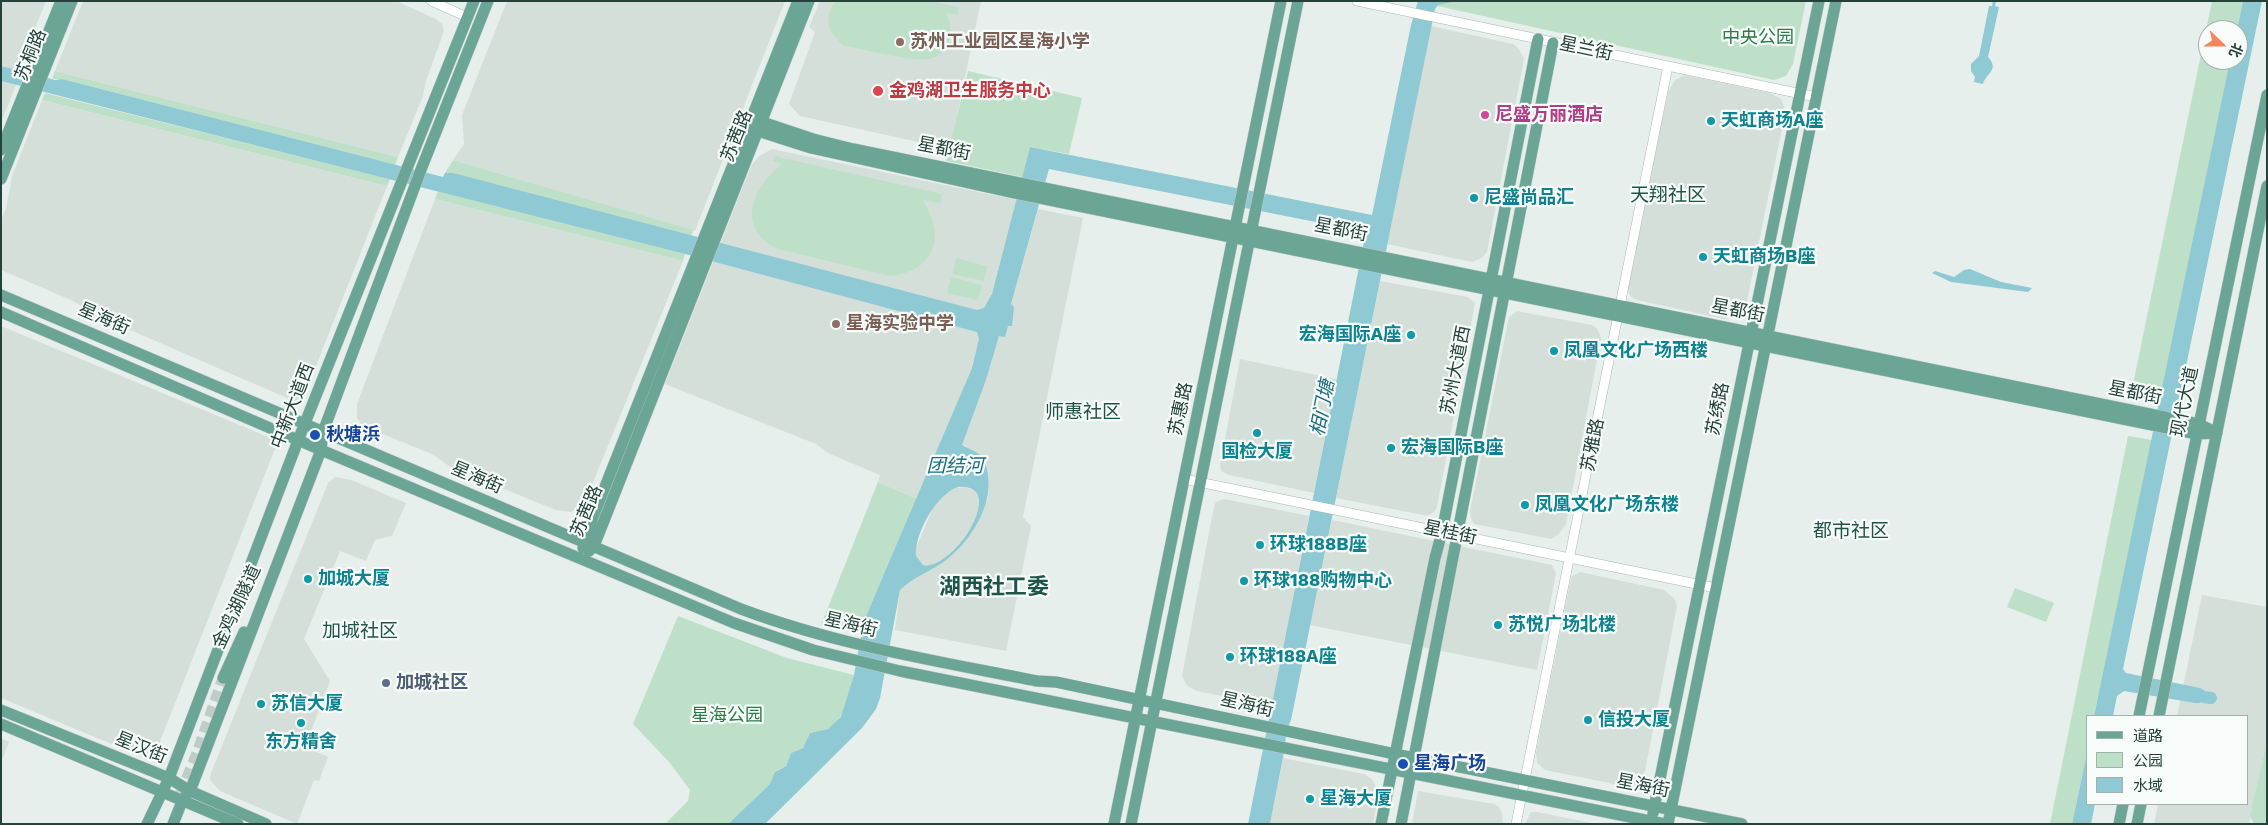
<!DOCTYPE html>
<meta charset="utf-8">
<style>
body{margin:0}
#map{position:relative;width:2268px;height:825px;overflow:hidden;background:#e6efeb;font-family:"Work Sans","Noto Sans SC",sans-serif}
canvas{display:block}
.frame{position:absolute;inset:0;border:2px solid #24423a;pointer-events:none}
.legend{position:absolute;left:2086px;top:715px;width:162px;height:90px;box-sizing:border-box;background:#f7fbf9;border:1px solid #a3b1ad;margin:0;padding:6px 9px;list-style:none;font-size:15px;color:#24423a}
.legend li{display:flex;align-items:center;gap:10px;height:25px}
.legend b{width:25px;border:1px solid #a3b1ad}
.north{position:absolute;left:2198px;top:20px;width:50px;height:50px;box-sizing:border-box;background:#f7fbf9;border:1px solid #a3b1ad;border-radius:50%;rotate:112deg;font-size:14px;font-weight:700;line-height:20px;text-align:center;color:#24423a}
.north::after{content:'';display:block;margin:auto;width:18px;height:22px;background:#f4845f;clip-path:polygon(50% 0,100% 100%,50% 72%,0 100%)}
</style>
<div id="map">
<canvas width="2268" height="825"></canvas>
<div class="frame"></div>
<ul class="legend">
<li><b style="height:6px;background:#6aa596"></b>道路</li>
<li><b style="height:14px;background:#bfe0c8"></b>公园</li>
<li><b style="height:14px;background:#8ec9d4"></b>水域</li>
</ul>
<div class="north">北</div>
</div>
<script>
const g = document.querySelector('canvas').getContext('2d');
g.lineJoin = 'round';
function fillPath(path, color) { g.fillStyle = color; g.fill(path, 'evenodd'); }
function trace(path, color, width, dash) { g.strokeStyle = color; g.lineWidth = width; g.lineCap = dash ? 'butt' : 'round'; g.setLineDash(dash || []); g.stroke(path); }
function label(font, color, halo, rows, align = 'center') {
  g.font = font + ' "Work Sans","Noto Sans SC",sans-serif'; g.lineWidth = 4.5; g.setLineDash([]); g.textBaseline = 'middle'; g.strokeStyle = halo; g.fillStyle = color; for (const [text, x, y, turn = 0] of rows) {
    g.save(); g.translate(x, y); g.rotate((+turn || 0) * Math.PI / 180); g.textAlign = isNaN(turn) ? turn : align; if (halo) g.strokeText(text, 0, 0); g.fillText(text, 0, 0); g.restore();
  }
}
fillPath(new Path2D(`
 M1,1H46L18,71L1,66Z
 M83,1H396L436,19L442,24L444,31L426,81L423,96L398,157L55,71Z
 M507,1H785L695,231L453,160L464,144L462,115Z
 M820,1H981L950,149L800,116L789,104L815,32L809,27Z
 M1431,26L1513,44L1519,49L1524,59L1487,252L1482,258L1472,262L1387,244Z
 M1684,75L1770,93L1781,99L1784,106L1785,114L1746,306L1741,312L1731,318L1724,319L1637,300L1631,297L1627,289L1668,92L1675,80Z
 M1,81L16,85L1,123Z
 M42,100L387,186L301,404L107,320L71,300L1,270V220L6,208L12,176Z
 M772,149L1017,200L972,368L917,499L878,482L880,475L830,454L816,444L665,384L751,166L759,156Z
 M435,199L683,261L588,495L581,505L571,512L556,510L452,468L432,454L363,426L357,418V404Z
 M1038,209L1083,218L1023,517L1031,526L1006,651L895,630L900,590L906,583L945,561L977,523L988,498L989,481L986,464L975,451L962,445L986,380L999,335L1008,325L1012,326L1011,304Z
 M1380,281L1468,297L1475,303L1437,507L1435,511L1429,515H1423L1336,498Z
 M1517,311L1592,325L1597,328L1601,338L1566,524L1558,535L1551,539L1480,525L1474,524L1471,518L1470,511L1509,317Z
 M1,326L278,441L161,739L155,753L148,758L143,757L1,698Z
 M1240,359L1336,379L1314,493L1229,475L1221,471L1220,466Z
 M335,477L351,480L406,503L392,536L375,540L366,561L340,551L304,639L330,681L305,747L328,757L319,781L314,780L297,824L220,791L210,780L211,773L328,483Z
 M965,487L975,491L980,499L979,510L973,524L958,545L944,559L931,566L923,565L916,557V548L932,510L939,499L949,491L956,488Z
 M1224,499L1309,516L1272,706L1197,691L1187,686L1182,676L1214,506L1216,502Z
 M1332,520L1552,565L1556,574L1537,670L1310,625Z
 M1580,572L1664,590L1674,598L1677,606L1645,771L1637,784L1629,787L1545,770L1537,763L1536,752L1570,583L1572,576Z
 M2202,595L2267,607V740L2249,824H2154L2158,804H2247V716H2177Z
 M1,738L9,742L1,763Z
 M1283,758L1364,774L1372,779L1379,792L1373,824H1270Z
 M1418,791L1494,804L1499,807L1502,814L1503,824H1412Z
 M1531,812H1537L1596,824H1525Z`), '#d4dfda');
fillPath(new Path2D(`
 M836,1H929L959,7L957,15L946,13C951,22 952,32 948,42C946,49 940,56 933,58C916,64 865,49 845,46C828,34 822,18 836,1Z
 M1415,1H1806L1793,64L1786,76L1774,80Z
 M2212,1H2243L2237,30H2208V60H2230L2160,401L2131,394Z
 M55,71L398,157L395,165L62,79H52Z
 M968,71L1082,98L1069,154L1030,147L1023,177L946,161Z
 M45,93L390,179L387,186L42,100Z
 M774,156L942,194L940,203L922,200C947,235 935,272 890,276L778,249C735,230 752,187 782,164L773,161Z
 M453,160L693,230L691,237L445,173Z
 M438,191L685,254L683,261L435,199Z
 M956,258L987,266L984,281L953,274Z
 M951,277L982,285L978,300L947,293Z
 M2128,436L2152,440L2094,716H2087V753L2072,824H2050Z
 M878,482L917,499L872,602L862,634L821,625Z
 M2015,588L2054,603L2046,622L2007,607Z
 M678,616L787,658L854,675C849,693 846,723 825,730C820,732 815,731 810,733L803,748L791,753L786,766L777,770L770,784L728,824H665L688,801L690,790L669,762L633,724Z
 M2266,745L2267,824H2254L2250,816Z`), '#bfe0c8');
fillPath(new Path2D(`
 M1418,1H1456L1438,5L1435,9L1291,720L1287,729L1284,752L1270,824H1248L1366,232L1049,169L1011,304L1014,307L1012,326H1008L1005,337L999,336L986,380L962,445C969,449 977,451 982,457C986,461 987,469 988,475C993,506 970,542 945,561C931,571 913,577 900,590L880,698L876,709L862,728L765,824H728L770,784L775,772L786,766L791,753L803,748L810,733L828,729L841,717L854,675L863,625L872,602L972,368L979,339L977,332L685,254L1,81V66L55,80L62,79L443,177L445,173H453L977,310L984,308L992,294L1030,147L1372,215L1411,25ZM958,487C1011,483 951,573 923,565L916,556C914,535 936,494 958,487Z
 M1993,1H1996L1995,6L1999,7L1988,57C2000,70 1986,73 1983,84L1974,82L1975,77L1971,71V64L1979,56L1989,6H1992Z
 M2243,1H2262L2123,669L2126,673L2200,688L2204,690V697L2200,703H2195L2124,691L2117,696L2113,716H2094L2230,60H2238L2237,30Z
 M1970,269L2001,282L2032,288L2028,292L1951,282L1932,273L1935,271L1954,277L1964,270Z
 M2087,753V804H2095L2091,824H2072Z`), '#8ec9d4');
trace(new Path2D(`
 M2204,697L2211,698`), '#8ec9d4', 12);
trace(new Path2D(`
 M180,794L196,756L223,678`), '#bfccc8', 11, [11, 5.5]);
const minor = new Path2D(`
 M431,1L467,17
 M1357,1L1816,97
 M1184,479L1716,588
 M1516,824L1668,66`);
const major = new Path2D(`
 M750,123L758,131L811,148L1014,193L2177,430L2197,434L2217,433
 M750,123L762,122L813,139L853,149L2179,420L2199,424L2215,432
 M1,150L61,1
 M1,179L72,1
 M1,295L741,609C837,645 937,661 1037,681L1056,682L1395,754L1742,824
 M1,312L321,450L734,623L813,650L900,671L1665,824
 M583,548L593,517L798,1
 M589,551L594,546L809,1
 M223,678L244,632
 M1,710L169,778L190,791L266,824
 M2139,716L2267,95
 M2159,716L2267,186
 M1,724L238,824
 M1653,813L1819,1
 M147,824L169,778L299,438L474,1
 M173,824L183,799L190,791L321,450L323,432L422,167L488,1
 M1114,824L1281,1
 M1131,824L1298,1
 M1381,824L1435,558L1442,532L1538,39
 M1401,824L1553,43
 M1668,824L1836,1
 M2119,824L2123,804
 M2137,824L2141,804`);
trace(minor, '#a8b8b2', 10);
trace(major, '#c2cac8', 12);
trace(minor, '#fff', 9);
trace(major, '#6aa596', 11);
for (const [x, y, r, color] of [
 [900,42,5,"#8d6e63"],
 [878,91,6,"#e0444e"],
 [1485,115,5,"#d1479c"],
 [1711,121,5,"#0f9aa8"],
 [1474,198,5,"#0f9aa8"],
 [1703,257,5,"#0f9aa8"],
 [836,324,5,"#8d6e63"],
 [1411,335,5,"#0f9aa8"],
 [1554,351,5,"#0f9aa8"],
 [1257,433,5,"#0f9aa8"],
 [315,435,6,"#1a4fb4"],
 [1391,448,5,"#0f9aa8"],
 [1525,505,5,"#0f9aa8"],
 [1260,545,5,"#0f9aa8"],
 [308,579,5,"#0f9aa8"],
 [1244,581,5,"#0f9aa8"],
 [1498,625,5,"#0f9aa8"],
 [1230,657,5,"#0f9aa8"],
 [386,683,5,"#5c6f8a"],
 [261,704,5,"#0f9aa8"],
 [1588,720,5,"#0f9aa8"],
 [301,723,5,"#0f9aa8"],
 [1403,764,6,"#1a4fb4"],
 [1310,799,5,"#0f9aa8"]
]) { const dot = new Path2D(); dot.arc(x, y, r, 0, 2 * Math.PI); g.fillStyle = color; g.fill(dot); trace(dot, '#f7fbf9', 2); }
label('18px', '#2d7a4b', '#f7fbf9', [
 ["中央公园",1758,38],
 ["星海公园",727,716]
]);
label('bold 18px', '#785e54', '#f7fbf9', [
 ["苏州工业园区星海小学",910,42],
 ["星海实验中学",846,324]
], 'left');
label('18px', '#24423a', '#f7fbf9', [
 ["星兰街",1586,49,12],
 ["苏桐路",31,55,-68],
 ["苏茜路",737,136,-68],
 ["星都街",944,149,11],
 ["星都街",1341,230,11],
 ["星都街",1738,311,11],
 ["星海街",104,319,23],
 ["苏州大道西",1456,370,-79],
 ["星都街",2135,393,11],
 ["现代大道",2185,402,-78],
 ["中新大道西",293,406,-69],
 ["苏惠路",1181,409,-78],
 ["苏绣路",1718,409,-79],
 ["苏雅路",1593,445,-79],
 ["星海街",477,478,23],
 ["苏茜路",587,511,-67],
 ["星桂街",1450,533,12],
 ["金鸡湖隧道",237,607,-65],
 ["星海街",851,625,13],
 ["星海街",1247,705,13],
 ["星汉街",141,748,22],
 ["星海街",1643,786,11]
]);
label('bold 18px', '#be3a42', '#f7fbf9', [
 ["金鸡湖卫生服务中心",889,91]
], 'left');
label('bold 18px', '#b23c85', '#f7fbf9', [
 ["尼盛万丽酒店",1495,115]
], 'left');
label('bold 18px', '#0d838f', '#f7fbf9', [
 ["天虹商场A座",1721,121],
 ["尼盛尚品汇",1484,198],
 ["天虹商场B座",1713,257],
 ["宏海国际A座",1401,335,"right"],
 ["凤凰文化广场西楼",1564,351],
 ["宏海国际B座",1401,448],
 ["国检大厦",1257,452,"center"],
 ["凤凰文化广场东楼",1535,505],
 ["环球188B座",1270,545],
 ["加城大厦",318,579],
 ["环球188购物中心",1254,581],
 ["苏悦广场北楼",1508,625],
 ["环球188A座",1240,657],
 ["苏信大厦",271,704],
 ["信投大厦",1598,720],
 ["东方精舍",301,742,"center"],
 ["星海大厦",1320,799]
], 'left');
label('bold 18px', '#164399', '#f7fbf9', [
 ["秋塘浜",326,435],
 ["星海广场",1414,764]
], 'left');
label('bold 18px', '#4e5e75', '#f7fbf9', [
 ["加城社区",396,683]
], 'left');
label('19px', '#1f5548', '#f7fbf9', [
 ["天翔社区",1668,195],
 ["师惠社区",1083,412],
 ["都市社区",1851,531],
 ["加城社区",360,631]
]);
label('italic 19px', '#1c6f80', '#f7fbf9', [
 ["相门塘",1323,408,-79],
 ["团结河",955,466]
]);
label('bold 22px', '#1f5548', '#f7fbf9', [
 ["湖西社工委",994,588]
]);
</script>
